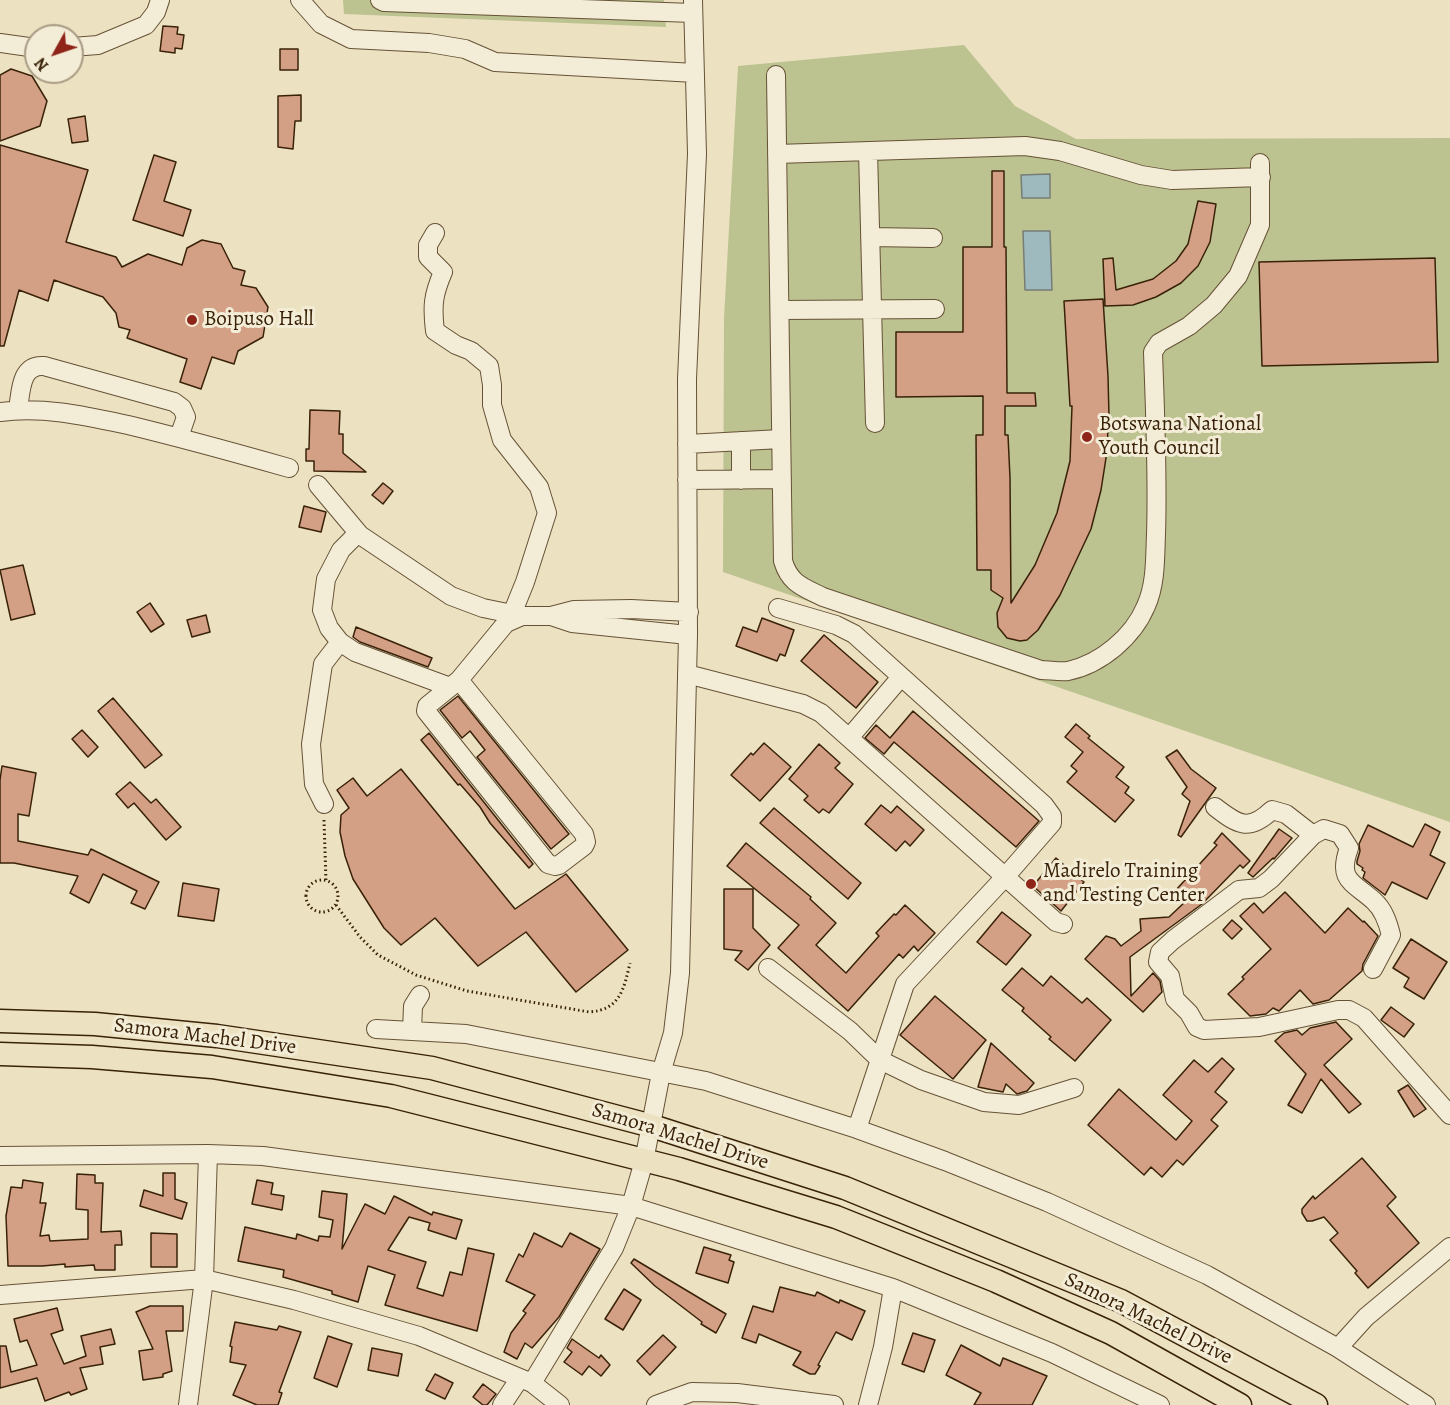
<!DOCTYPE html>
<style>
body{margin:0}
#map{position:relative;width:1450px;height:1405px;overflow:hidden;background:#ece2c2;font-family:Alegreya,serif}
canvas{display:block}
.north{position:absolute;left:24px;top:24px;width:60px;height:60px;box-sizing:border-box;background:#f3ecd7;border:2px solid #a99b84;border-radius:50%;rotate:230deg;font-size:16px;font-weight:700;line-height:24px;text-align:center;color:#392208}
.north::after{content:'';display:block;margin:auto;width:21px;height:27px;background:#8f2418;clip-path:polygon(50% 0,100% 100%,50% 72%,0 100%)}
</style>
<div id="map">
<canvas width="1450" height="1405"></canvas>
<div class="north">N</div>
</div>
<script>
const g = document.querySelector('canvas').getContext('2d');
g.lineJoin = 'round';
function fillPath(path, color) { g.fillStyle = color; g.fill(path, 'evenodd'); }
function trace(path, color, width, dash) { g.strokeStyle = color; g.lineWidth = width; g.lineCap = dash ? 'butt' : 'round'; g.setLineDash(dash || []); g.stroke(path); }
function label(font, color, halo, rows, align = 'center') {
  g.font = font + ' Alegreya,serif'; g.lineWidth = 6; g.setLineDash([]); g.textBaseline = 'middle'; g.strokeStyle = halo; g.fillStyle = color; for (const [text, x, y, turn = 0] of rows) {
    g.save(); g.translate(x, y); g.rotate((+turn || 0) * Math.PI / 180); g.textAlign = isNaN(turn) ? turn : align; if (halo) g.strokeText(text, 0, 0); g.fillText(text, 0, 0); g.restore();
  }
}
fillPath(new Path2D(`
 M343,0H664L666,27L344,14Z
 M964,45L1015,106L1076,139L1450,138V822L723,572L724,318L738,66Z`), '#bcc290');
const water = new Path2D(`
 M1050,174V198H1022L1021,175Z
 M1023,231H1050L1052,290H1025Z`);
fillPath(water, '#9fbabe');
trace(water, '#767d75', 1.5);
const building = new Path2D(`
 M163,26L178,27L177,34L184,35L182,49L175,48V53L160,51Z
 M280,49H298V70H280Z
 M11,69L32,76L47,101L40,126L0,141V75Z
 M301,95V121H295L293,149L278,147V96Z
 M85,116L88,141L72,143L68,119Z
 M0,145L88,170L66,242L116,257L122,267L148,254L182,265L187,248L202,240L221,244L233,268L245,271L241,285L256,288L268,307L263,337L238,351L234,364L212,357L201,389L180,382L187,359L127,338L130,330L119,327L116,313L103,297L54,280L48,301L19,290L4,346H0Z
 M154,155L176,162L164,201L191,210L183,236L133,220Z
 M992,171H1004V247H1006L1007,393H1035L1036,406H1005V435H1008L1010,478L1011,603L1035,565L1057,513L1070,461L1072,406H1070L1064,301L1103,299L1108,376L1109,417L1106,458L1101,490L1091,529L1060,595L1038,630L1027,640L1020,641L1007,638L998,627L997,613L1003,598L991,590V570H977L976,435H983V396L896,397V332H963V247H992Z
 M1198,201L1216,204L1210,242L1198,266L1181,283L1156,297L1133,305L1105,306L1103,259L1113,258L1116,290L1153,279L1176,261L1188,244Z
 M1435,258L1438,362L1262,366L1259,262Z
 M310,410L340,411L339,434H343V453L366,472L314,471V461H306V449H309Z
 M383,483L393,491L383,504L372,495Z
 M304,506L326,512L321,532L299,527Z
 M23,565L35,614L11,620L0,570Z
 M150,603L164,624L151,632L137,612Z
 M206,615L210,632L192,637L187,620Z
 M762,618L794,630L785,656L780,654L777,661L736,646L743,627L757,632Z
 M356,627L432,658L428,667L360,642L353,637Z
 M824,635L878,682L856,708L801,661Z
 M458,696L569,834L551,849L477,757L485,750L470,731L462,738L440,710Z
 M113,698L162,755L145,768L98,711Z
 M913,711L1039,821L1016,847L894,742L884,754L865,738L876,725L890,738Z
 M1076,724L1090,736L1088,738L1124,767L1116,777L1129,787L1125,793L1134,800L1115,822L1067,782L1077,771L1071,766L1083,752L1065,737Z
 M82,730L98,747L88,757L72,739Z
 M429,733L533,864L529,868L490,823L480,807L460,784L458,785L421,740Z
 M764,743L791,767L760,801L731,775L751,753L753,755Z
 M819,744L840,763L835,768L853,784L829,813L823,809L819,813L804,800L808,796L789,779Z
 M1177,750L1191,769L1216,788L1181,837L1178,835L1190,801L1182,794L1187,787L1166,757Z
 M2,766L36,773L29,816L18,814V841L88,855L91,849L159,882L145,909L131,903L137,891L103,874L89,903L70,893L78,876L14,863H0V780Z
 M401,769L515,909L566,874L628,950L576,992L526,932L478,966L435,918L401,945L384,928L353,879L345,856L340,832L341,815L349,808L337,790L353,778L367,796Z
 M130,782L151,803L156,799L181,827L166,840L134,803L128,808L116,794Z
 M881,805L891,813L897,806L924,830L910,846L905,841L896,851L865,824Z
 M774,808L861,883L848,899L760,823Z
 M1425,824L1440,832L1430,855L1445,863L1427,899L1392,882L1385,895L1363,878L1365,872L1362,870L1363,868L1357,864V861L1360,851L1359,844L1368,825L1413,847Z
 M1279,829L1292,838L1274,859L1273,858L1253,877L1248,873Z
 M1222,833L1250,861L1243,868L1240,865L1202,904L1130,957L1131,996L1153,973L1160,981L1162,992L1143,1012L1085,959L1106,936L1115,939L1121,946L1141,931L1140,919L1169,917L1186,901L1175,891L1217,845L1214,843Z
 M746,843L811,897L810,899L836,923L816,945L846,973L879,936L876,933L894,914L896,915L905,905L935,933L918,951L914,946L903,958L899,954L848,1011L778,948L799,925L727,866Z
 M1056,858L1084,882L1061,911L1033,886Z
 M183,883L219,889L214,921L178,916Z
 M724,889H753V928L770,945L748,970L735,960L742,951L724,949Z
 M1285,892L1325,933L1348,908L1363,922L1364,921L1378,936L1363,964L1362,971L1329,1000L1313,1004L1300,990L1279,1011L1273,1008L1266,1014L1250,1016L1228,994L1244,979L1242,977L1271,949L1240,916L1254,903L1263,913Z
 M1002,912L1031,935L1006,965L977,942Z
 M1232,920L1242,929L1232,939L1223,930Z
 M1411,939L1447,962L1424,999L1404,987L1409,978L1393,968Z
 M1022,968L1043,986L1051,976L1082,1003L1087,998L1111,1020L1075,1061L1049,1039L1051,1037L1022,1011L1024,1008L1002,990Z
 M935,996L986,1040L953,1079L900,1035Z
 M1391,1007L1414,1024L1404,1037L1381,1020Z
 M1336,1022L1352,1039L1324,1065L1361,1104L1349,1113L1321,1079L1302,1113L1288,1105L1306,1074L1275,1041L1284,1033L1297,1030L1302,1035L1310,1028Z
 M991,1043L1034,1083L1027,1091L1017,1094L1006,1084L1003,1092L978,1087Z
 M1222,1058L1234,1069L1215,1092L1227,1102L1211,1120L1218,1126L1183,1165L1177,1160L1162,1177L1151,1167L1144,1175L1088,1125L1119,1089L1176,1140L1192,1121L1163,1095L1194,1060L1208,1072Z
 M1408,1085L1426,1109L1414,1117L1398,1091Z
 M1362,1158L1396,1197L1387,1206L1419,1243L1368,1288L1355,1273L1357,1271L1330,1240L1338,1233L1324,1217L1312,1221H1307L1302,1213V1209L1313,1196L1315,1199Z
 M163,1173H175V1199L187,1203L182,1219L140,1206L144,1190L163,1196Z
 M77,1174L95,1175V1183H103L101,1232L121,1231L122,1245H115V1270H95L94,1265L65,1267V1264L42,1266H8L6,1216L11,1187L22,1188L23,1180L43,1183L40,1203H46L40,1236L49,1235L50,1241L88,1239V1210L76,1209Z
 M257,1180L273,1183L271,1194L284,1196L282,1210L252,1204Z
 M322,1191L347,1194L342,1249L365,1204L385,1214L394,1196L432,1215L433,1212L462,1220L456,1239L428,1230L430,1223L409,1217L388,1250L426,1262L417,1288L443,1296L450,1272L462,1275L468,1248L494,1254L477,1331L385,1305L395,1275L368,1266L358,1302L332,1294V1291L283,1277L284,1270L238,1261L245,1227L296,1239L297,1234L318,1241L319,1236L330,1237L333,1220L319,1217Z
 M151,1233L177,1234V1267H151Z
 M534,1233L562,1247L570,1233L600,1249L559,1317L532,1348L525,1343L517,1359L504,1352L511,1333L526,1313L523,1311L535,1295L506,1281L519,1254L523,1257Z
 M704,1247L731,1255L729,1260L734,1262L728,1283L696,1273Z
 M634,1259L726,1314L716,1333L701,1324L702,1322L655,1286L631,1263Z
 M780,1287L815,1296L817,1292L839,1303L840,1300L865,1311L852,1340L836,1332L818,1365L820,1366L815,1374H810L793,1365L801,1352L759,1334L756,1343L742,1338L753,1306L773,1312Z
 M624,1289L641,1300L623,1330L605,1319Z
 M150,1306H183V1331H166L172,1371L163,1374V1377L143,1380L139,1351L153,1349L136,1312Z
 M57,1308L63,1330L51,1334L64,1364L86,1356L81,1336L111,1329L115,1344L100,1347L103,1364L80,1368L87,1389L71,1395L69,1392L45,1401L37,1378L0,1388V1346H6L11,1372L37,1365L27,1340L20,1342L14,1319Z
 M235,1322L277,1330L279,1326L301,1332L279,1392L282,1393L278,1405H257L233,1395L246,1365L230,1362L232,1347L230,1346Z
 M913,1333L935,1340L924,1372L902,1364Z
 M663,1335L676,1347L650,1375L637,1361Z
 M328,1336L352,1344L337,1387L314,1378Z
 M572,1339L599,1358L601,1355L610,1365L601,1376L589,1366L582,1375L564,1362L572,1352L567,1348Z
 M961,1345L1000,1366L1003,1358L1047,1376L1032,1405H974L981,1393L946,1375Z
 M372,1348L402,1354L398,1376L368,1370Z
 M435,1374L453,1383L445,1399L426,1390Z
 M483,1384L496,1394L487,1405H483L473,1397Z`);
fillPath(building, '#d4a085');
trace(building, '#392208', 1.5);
const minor = new Path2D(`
 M300,0L321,24L351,39L429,43L465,49L495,62L695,73
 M380,0L384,2L693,13
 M0,43L36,48
 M72,47L98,45L146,25L156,12L160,0
 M776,75L783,561C790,584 803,587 823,597L1041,670C1049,670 1060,672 1068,671C1101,664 1133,637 1146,606C1156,584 1155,558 1156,534C1158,474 1155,413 1153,352L1159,343L1189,326L1214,305L1238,276L1260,225V163
 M868,151L875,423
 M777,154L1025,146L1060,151L1141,175L1172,180L1261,177
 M435,233L428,245V257L443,272C433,295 432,306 435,331L456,345L471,351L489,366L492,385V405L502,440L539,487L547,513L525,582L512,614
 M870,237L933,238
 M780,310L935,309
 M18,409C21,392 20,364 44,366L174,402L182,408L186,417L179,437
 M0,412C43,406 86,416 128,425C182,438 236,453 289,468
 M741,441V480
 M687,444L781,439
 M687,480L782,479
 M318,485L360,535L451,596L483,608L522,616H551L574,610L631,609L689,612
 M358,533L341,550L326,579L322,610L329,628L340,642L355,652L450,687
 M778,608L836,625L854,634L1044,805L1052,816V823L1005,877L905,984L857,1129
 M551,616L572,623L688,635
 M687,674L803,704L821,713L1056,922L1063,924
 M459,680L584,834L586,842L584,846L559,865L555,866L548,864L426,711L427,706L459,680L506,623L522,616
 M849,738L901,677
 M324,804L314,784L311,744L323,664L340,642
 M1215,807C1238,825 1249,832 1272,810L1286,814L1313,835
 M768,968L850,1031L880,1060L921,1080L984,1102L1019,1105L1074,1088
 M1373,969L1391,935C1388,923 1384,910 1374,901C1353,882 1337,881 1349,848L1340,834L1324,829L1313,835L1271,879L1259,888L1239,890L1173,940L1160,952L1158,962L1170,976L1175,999L1189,1013L1197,1027L1204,1030L1259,1027L1338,1010H1349L1364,1018L1450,1115
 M376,1029L466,1034L706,1081L857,1129L945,1161L1047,1202L1207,1275L1338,1348L1426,1405
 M412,1031L413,1006L420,995
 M0,1156L208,1154L263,1156L631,1206L893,1288L1052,1353L1160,1405
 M0,1295L204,1279L294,1300L419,1336L532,1383L560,1405
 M1338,1348L1366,1317L1450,1247
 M532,1383L614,1248L631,1206L644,1161L661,1073L673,1033L680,973L688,635L687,379L697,154L693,0
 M188,1405L204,1279L208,1154
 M502,1405L520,1378
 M656,1405L692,1392L737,1393L834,1405
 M868,1405L883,1347L893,1288`);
const major = new Path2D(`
 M0,1021L95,1024L217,1036L432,1068L652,1126L845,1188L1121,1301L1316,1405
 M0,1054L92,1057L212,1067L391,1096L679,1169L836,1217L996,1281L1111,1333L1240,1405`);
trace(minor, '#665236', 20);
trace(major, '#392208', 25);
trace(new Path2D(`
 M324,820L326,881
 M306 896a16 16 0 1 1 32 0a16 16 0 1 1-32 0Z
 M336,905L360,937L378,955L416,975L467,991L589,1012C620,1010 624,989 630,963`), '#392208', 3, [1.5, 3]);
trace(minor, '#f3ecd7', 18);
trace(major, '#ece2c2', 22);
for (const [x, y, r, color] of [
 [192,320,6,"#8f2418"],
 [1087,437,6,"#8f2418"],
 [1031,884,6,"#8f2418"]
]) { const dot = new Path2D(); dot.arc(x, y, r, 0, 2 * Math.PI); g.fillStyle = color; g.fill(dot); trace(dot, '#f3ecd7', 2); }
label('21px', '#392208', '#f3ecd7', [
 ["Boipuso Hall",204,320],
 ["Botswana National",1099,425],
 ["Youth Council",1099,449],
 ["Madirelo Training",1043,872],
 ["and Testing Center",1043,896]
], 'left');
label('21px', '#392208', '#f3ecd7', [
 ["Samora Machel Drive",205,1037,7],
 ["Samora Machel Drive",680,1137,17],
 ["Samora Machel Drive",1148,1319,26]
]);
</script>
